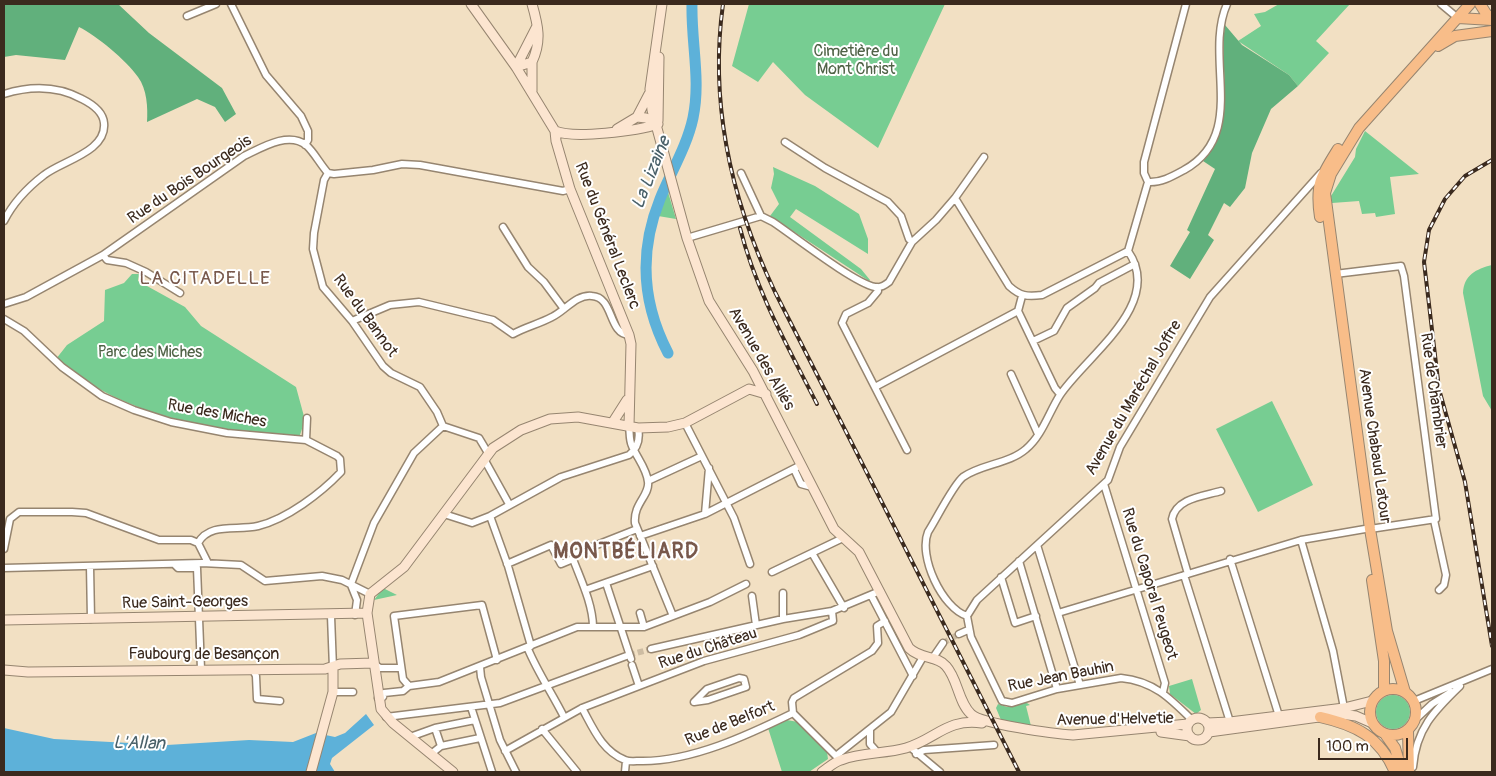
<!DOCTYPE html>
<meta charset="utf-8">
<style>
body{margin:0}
#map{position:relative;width:1496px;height:776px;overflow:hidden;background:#f2e0c3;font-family:Pangolin,sans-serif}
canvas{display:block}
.frame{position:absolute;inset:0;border:5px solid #3b2a1e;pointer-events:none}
.scale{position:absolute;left:1318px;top:738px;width:90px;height:22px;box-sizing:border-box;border:2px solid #3b2a1e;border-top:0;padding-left:6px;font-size:15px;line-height:18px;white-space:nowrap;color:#3b2a1e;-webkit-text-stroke:4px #fff;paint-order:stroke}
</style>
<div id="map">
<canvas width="1496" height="776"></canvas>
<div class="frame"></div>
<div class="scale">100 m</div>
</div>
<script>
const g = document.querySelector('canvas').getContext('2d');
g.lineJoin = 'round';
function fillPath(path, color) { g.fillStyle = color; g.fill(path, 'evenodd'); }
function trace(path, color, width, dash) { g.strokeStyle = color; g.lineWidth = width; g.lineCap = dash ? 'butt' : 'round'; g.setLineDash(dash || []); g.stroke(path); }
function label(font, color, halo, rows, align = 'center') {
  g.font = font + ' Pangolin,sans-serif'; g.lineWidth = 4; g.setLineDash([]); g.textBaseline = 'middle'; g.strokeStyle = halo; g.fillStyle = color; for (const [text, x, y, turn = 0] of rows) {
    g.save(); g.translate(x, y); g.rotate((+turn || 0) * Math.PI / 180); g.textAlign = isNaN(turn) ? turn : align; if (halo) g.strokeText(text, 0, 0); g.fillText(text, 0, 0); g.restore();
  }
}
fillPath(new Path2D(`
 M749,4H945L878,148L805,95L773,62L758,82L732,66Z
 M1279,4H1350L1316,41L1329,53L1298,86L1289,75L1238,41L1261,26L1254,14L1265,12Z
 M1365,131L1419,174L1390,177L1395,214L1376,217L1375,213L1362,214L1359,201L1332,203L1331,196L1355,157L1356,149Z
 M773,167L815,186L859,214L868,239V254L796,209L790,217L861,269L870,280L869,281L770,216L779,204L771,188L774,174Z
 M668,192L676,219L658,216Z
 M1492,265V411L1483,396L1463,293C1464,275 1476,269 1492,265Z
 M132,274H139L138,281L185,307L201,326L296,387L305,420L299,438C209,428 129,420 56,359L67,345L104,321L105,290L124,283Z
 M1272,401L1313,485L1258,512L1216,429Z
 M383,588L397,595L374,600Z
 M1192,679L1201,710L1196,714L1170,694L1169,686Z
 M1376 712a17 17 0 1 1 34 0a17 17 0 1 1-34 0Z
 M1024,701L1030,705L1026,706L1031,726L1001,720L996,708L998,704L1007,707Z
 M787,720L798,722L827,752L828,759L809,772H782L768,728Z`), '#77cd92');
fillPath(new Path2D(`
 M4,4H118L149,33L222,88L236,114L225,122L215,107L197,99L147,122C148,108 147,89 138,77C126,60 97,36 79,27L65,60L16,55L4,57Z
 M1225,25L1242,45L1289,75L1298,86L1271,109L1252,153L1245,188L1230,207L1224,203L1208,235L1214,240L1190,279L1170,266L1190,232L1187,230L1215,169L1203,161C1239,125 1218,70 1225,25Z`), '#61b07c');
fillPath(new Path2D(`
 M366,714L374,725L332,758L330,764L335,772H4V728L54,739L167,745L249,740L293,742L316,733L335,737L345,733Z`), '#5db1d9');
trace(new Path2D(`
 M668,353C642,303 639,251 660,199C671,172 687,146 693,118C701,80 691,42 692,4`), '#5db1d9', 11);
trace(new Path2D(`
 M943,643L959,634
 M629,655L651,649`), '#cdbca2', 6, [6, 3]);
const street = new Path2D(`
 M231,4L266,75L301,116L308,131V140L305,145
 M1441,4L1453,14
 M187,16L216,4
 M4,94C30,86 58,86 82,99C92,104 103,111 104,123C107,152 61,161 44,175C27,188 13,203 4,221
 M785,142L825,168L888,202L901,216L909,239L912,242
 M328,173L324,180L314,233L313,249L323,287L352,321L383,366L391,373L420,387L437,412L443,426L479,438L488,453
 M741,173L761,216
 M1148,182C1161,183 1173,176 1184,170C1249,134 1203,58 1227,4
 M1148,182L1144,173V162L1186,4
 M955,198L1009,286C1020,296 1027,297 1042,295L1128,251L1148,182
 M503,227L528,267L544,282L564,309
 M687,238L761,216L773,222C794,236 854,283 875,287C880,288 884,286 889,282L912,242L936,220L955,198L984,157
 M103,255L107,260L126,263L146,272L180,293
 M1335,274L1401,266L1404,276L1436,519L1370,529
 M877,287L878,291L868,303L846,314L842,323L907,450
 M1022,296L1018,311L1055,388L1060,394
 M4,304L26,297L103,255L244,156C261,148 288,131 306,145C314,152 320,164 328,173L334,174L373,170L402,164L420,165L563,191L570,189
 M4,319L24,331L62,367L102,396L134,410L171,422L227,433L306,440
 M352,321L390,305L419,302L493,320L513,334C525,327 539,324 552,317C565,311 576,294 592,296C614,297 608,334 629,335
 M1033,341L1054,331L1067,308L1095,288L1099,283L1135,264
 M1011,374L1038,434
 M875,387L1018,311
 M685,423L734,518L750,564
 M629,426C630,432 629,440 632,446C637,458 647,469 648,482C650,495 633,504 635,523L673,616
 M484,459L509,504
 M794,469L801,484L812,487
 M648,481L702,456
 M1104,484L1165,683L1163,692
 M444,514L472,523L490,516L561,477L629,455C638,448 640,438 638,428
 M705,514L709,468
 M490,516L508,566L531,646
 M1434,520L1446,575L1444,585L1439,590
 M640,536L705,514L801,465
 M1301,540L1333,651L1344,708
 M198,543C210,522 237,531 258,526C287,519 321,493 341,472L340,459L337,456L306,440L307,418
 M1037,545L1080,685
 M4,549L10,519L19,512H72L86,513L159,540H191L198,543L208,563
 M812,553L844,608
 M573,559C581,580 593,605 593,627
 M1230,559L1279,716
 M1019,561L1057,689
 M174,564L178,568H197L201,669
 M507,564L551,545L561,564L573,559L574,554L637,529
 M90,566L91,619
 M4,568L202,563L241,565L265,581L322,576L342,580L370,594
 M772,572L843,538
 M1188,574L1172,519C1176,498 1204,496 1221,491
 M1184,575L1230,722
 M1001,577L1015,623L1036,616
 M606,583L631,659
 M351,584L374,523L414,453L443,426
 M351,585L357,600L355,615
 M585,590L653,566
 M783,593V619
 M871,595L913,676
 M752,596L756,625
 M640,613L644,627
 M1058,613L1301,540L1365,529
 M331,616L333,668
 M967,616C942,608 918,556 928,532C936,520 953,485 963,477C981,464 1009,464 1026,449C1042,436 1049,412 1060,395C1086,356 1165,304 1128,251
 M959,634L968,630
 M528,649C538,673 552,693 564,717
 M651,649L783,619L832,611L880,591
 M932,659L943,643
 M374,664L380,668H401
 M632,665L639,686
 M480,667L481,677L500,740L516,772
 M253,670L256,676L257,699L280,701
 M739,678L744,679L746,687L708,700L694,702L707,689Z
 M409,686L403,679L394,616L482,605L497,660
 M333,692H353
 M378,698L383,697L384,693L403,691L409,686L439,682L577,627H644L710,602L746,584
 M1414,701L1492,669
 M471,707L492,772
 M582,708C593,728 602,751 625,760C629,762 636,761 640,761C691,762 748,735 793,713
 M386,717L500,703L629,655
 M1416,719L1432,704L1451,692
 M1192,720C1170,698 1153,681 1121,678L1057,689L1012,703L1002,701L971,637L967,616L977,600L1108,480L1120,447L1210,297L1321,173
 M435,728L441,746
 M542,729L577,772
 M870,730V744L878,753
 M410,737L435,728L475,720
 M910,747L940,772
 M505,751L582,708L704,661L799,635L833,621L832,611
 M431,754L441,746L480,738
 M916,754L924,750L994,745
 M837,755L891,712L923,657
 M840,760L793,713L792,702L794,698L872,651L878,643L877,626L885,621
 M1413,767C1416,729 1434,711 1460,686
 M625,772L626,761`);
const secondary = new Path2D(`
 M471,4L516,67L555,131L556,141L570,189L629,335L631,344L629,426
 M662,4L650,89L652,110L687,238L709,301L753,371L834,529L859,552L909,648C921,660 937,655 946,666C958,679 958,702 971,714C980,724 1057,734 1073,735L1188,724
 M516,67L532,62C542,41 538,25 532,4
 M516,67L537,26
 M532,91V62
 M637,117L646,118L658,124
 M658,121L659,57
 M617,129L637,117L649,94
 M555,131C574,139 637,131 658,124
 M613,422L627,400
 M4,620L367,613
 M4,670L28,672L325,669L340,664L373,663
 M1187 729a11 11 0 1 1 22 0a11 11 0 1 1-22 0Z
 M1207,723L1230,722L1344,708L1372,701
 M1161,732L1190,736
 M1209,732L1341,714L1356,716L1372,723
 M311,772L333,692V668
 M453,772L393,723L381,709L367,613L370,594L404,567L493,448L521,430L550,419L578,417L638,428L668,427L685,423L749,389L766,394
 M822,772C828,768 834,762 841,760C862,752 885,754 906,748C936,739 947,718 982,723`);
const primary = new Path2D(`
 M1480,4L1487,15L1492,17
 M1458,18L1492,20
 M1438,46L1455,36L1492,31
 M1320,217C1315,184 1321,176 1338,149
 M1372,580L1384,661V690
 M1370 712a23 23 0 1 1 46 0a23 23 0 1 1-46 0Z
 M1405,692L1387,631L1370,529L1325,193L1331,174L1359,128L1470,4
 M1320,717C1356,725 1380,737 1395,772
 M1408,731L1409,772
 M1385,734L1395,748L1402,772`);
trace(street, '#968570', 9);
trace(secondary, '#968570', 11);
trace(primary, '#968570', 12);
trace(street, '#fff', 6);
trace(secondary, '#fce5d0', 9);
trace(primary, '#f8bd89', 10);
const rail = new Path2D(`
 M723,4C709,105 731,200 775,292L1019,772
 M1492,160L1465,176L1445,199L1429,230L1424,262L1439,389L1465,482L1492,646
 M740,228C756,291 788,347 817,404`);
trace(rail, '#3b2a1e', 4);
trace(rail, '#fff', 2, [5.5]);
label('16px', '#506347', '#fff', [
 ["Cimetière du",856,52],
 ["Mont Christ",856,70],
 ["Parc des Miches",150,353]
]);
label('16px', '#3b2a1e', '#fff', [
 ["Rue du Bois Bourgeois",190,180,-34],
 ["Rue du Général Leclerc",607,236,69],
 ["Rue du Bannot",365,316,54],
 ["Avenue des Alliés",761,359,60],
 ["Rue de Chambrier",1433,391,82],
 ["Avenue du Maréchal Joffre",1134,398,-60],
 ["Rue des Miches",217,414,10],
 ["Avenue Chabaud Latour",1374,446,82],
 ["Rue du Caporal Peugeot",1149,584,73],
 ["Rue Saint-Georges",185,603,-1],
 ["Rue du Château",708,649,-18],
 ["Faubourg de Besançon",204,655],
 ["Rue Jean Bauhin",1061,677,-11],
 ["Avenue d'Helvetie",1115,720,-1],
 ["Rue de Belfort",730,724,-22]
]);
label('italic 18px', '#496069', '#fff', [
 ["La Lizaine",652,173,-68],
 ["L'Allan",139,744,1]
]);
g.letterSpacing = '1px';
label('19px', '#78584b', '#fff', [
 ["LA CITADELLE",205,279]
]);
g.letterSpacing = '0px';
g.letterSpacing = '1px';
label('bold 21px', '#78584b', '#fff', [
 ["MONTBÉLIARD",626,553]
]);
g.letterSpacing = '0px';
</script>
